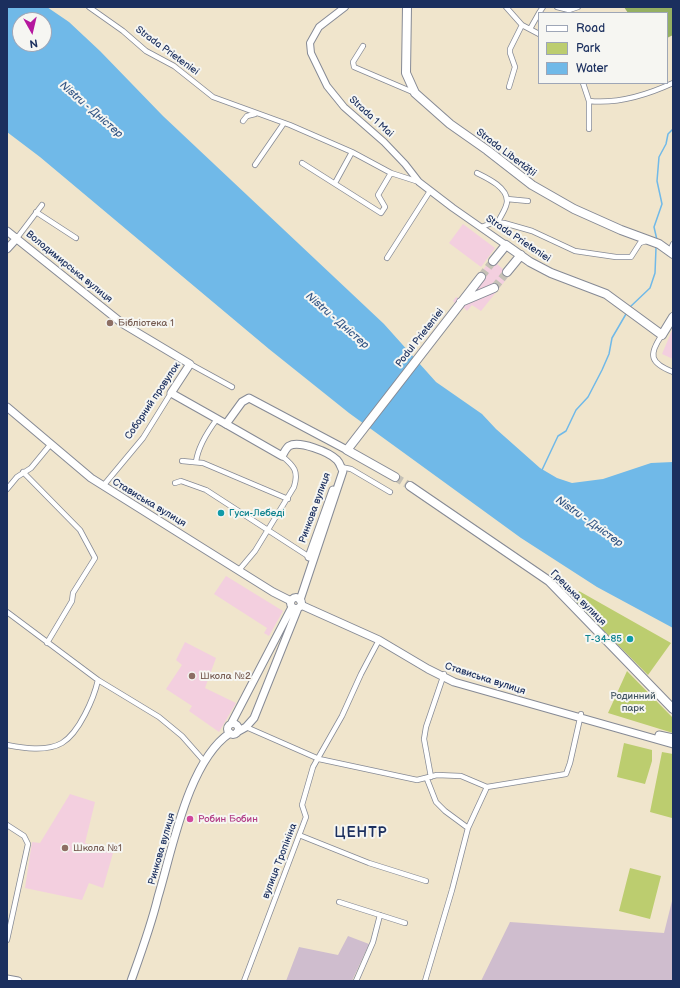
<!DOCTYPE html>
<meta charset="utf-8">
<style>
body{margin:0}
#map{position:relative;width:680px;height:988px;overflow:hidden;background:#f0e5cc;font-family:"Balsamiq Sans",sans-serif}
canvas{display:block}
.frame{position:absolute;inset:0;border:8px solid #1b2f5e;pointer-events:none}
.legend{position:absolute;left:538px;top:12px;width:130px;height:72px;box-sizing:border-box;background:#f6f6f2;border:1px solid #9ea6b7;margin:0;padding:5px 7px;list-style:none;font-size:12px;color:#1b2f5e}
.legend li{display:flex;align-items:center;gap:8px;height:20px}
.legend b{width:20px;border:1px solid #9ea6b7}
.north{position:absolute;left:12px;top:12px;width:40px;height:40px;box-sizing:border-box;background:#f6f6f2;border:1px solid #9ea6b7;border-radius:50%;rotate:172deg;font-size:11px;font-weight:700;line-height:16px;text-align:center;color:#1b2f5e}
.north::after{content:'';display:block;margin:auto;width:14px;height:18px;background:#b5179e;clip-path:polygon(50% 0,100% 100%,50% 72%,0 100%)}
</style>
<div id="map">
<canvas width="680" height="988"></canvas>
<div class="frame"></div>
<ul class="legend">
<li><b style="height:5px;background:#fff"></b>Road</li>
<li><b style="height:11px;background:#bccd6f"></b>Park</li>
<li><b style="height:11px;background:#70b9e8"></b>Water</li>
</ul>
<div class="north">N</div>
</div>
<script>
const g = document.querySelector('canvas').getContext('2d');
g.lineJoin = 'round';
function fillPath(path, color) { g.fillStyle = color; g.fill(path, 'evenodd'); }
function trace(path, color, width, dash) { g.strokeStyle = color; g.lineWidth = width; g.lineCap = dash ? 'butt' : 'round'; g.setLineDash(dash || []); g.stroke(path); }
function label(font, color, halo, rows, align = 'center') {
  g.font = font + ' "Balsamiq Sans",sans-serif'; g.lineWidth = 4; g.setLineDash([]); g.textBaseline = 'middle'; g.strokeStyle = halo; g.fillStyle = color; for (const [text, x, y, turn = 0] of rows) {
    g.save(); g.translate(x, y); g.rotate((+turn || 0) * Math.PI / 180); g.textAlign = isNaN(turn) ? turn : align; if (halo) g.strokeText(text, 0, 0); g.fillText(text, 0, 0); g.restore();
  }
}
fillPath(new Path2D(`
 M463,224L495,248L481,267L449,243Z
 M497,252L502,256L497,264L504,270L517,266L481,311L472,305L467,311L457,300L455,303L453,301L456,297L460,299Z
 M673,328V359L662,354Z
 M226,576L283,611L269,636L264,633L267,628L214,594Z
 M185,642L216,658L205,688L236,703L219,732L189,711L192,706L166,689L182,665L176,660Z
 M70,794L95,802L85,843L113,853L103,888L89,883L82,900L25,888L32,842L40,843Z`), '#f3cfdf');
fillPath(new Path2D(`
 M673,897V981H481L510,922L664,933Z
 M348,936L369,944L352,981H286L299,947L338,955Z`), '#cfbdce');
fillPath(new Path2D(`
 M579,591L671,643L648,675L575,602Z
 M627,671L673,718V733L608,713Z
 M624,743L652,750V761L645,784L617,777Z
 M662,752L673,754L672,818L650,812Z
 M630,868L661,876L650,919L619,911Z`), '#bccd6f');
fillPath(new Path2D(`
 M624,7H673V35L667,38V13H628Z`), '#95b062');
fillPath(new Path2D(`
 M7,7H47L69,22L100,51L163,116L384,324L436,382L482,414L496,429L540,468L557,478L572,483L603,479L651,463L673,462V628L597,587L521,538L349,413L269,349L40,157L7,132ZM20,20H44V44H20Z`), '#70b9e8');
trace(new Path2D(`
 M657,240L654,227L662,204L657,181L659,157L666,144L668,134L673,129
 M630,307L650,288L655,273L656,248
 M542,470L558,436L566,431L576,410L588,397L602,370L609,354L612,338L626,314`), '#70b9e8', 1.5);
trace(new Path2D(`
 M481,277L493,261
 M494,288L507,272
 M395,477L410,486`), '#c5c1b6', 8, [8, 4]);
const minor = new Path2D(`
 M89,7L123,31L146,51L174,66L213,97L290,125L352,152L391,173L419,182
 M506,7L522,25L539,34
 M557,7L569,10L578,7
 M539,13L543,7
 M530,29L539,13
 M363,46L353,62L354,67L415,93
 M583,83L589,101C617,104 647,95 673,83
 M509,87L515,67L510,53V49L522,25
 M589,101V129
 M243,121L247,116L255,114
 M302,163L381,213L385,207L378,195L391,173
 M255,165L284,123
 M477,173C487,178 507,187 507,201C507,208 501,215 498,222
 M335,183L352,152
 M507,199L528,201
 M36,212L76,238
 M481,227L495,222L504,223L532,231L575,251L616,257H631L640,243L646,241
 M17,238L42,205
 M670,251L673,244
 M387,258L430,191
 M662,335C648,355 650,363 673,372
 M190,364L232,387
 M182,461L203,463L288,499
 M196,462C198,446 208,431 217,419
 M341,467L351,469L390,492
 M23,472L80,530L95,558L73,593L72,601L47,643
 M175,483L181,481L206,490L311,558
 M103,486L143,438L171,393
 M7,489L17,477L31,468L50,445
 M239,570L255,551L294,487C299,471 294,466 282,456
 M7,612L98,680L159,717L182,736L204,761
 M246,727L319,759L417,780L437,775L461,776L487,787L566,774L570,763L581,714
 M7,745C23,748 46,752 62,743C79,733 94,698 98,680
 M431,777L424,739L426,727L444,674
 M427,779L436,802L445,811L468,828
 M7,825L24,836L28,844L7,940
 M299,835L369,863L426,881
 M339,902L405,923
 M244,981L306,817L302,805L313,767L342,716L361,674L379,640
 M356,981L373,942L380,915
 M425,981L452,890L468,828L487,787`);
const tertiary = new Path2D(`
 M345,7L319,27L310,43L311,53L327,86L344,107L384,142L405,164L419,182L453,208L506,245`);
const secondary = new Path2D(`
 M7,231L123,324L190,364L171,393L226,424
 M7,249L17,238
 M7,407L91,478L273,592L291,601
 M301,605L379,640L428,669L454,682L673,744
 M659,735L673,738`);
const primary = new Path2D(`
 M309,557L333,490
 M290.5 603a5.5 5.5 0 1 1 11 0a5.5 5.5 0 1 1-11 0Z
 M300,600L343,471C341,468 340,463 337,460C329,452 299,440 289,446C286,448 284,453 282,456L226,424L242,402L249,398L347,450
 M227.5 729a5.5 5.5 0 1 1 11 0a5.5 5.5 0 1 1-11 0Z
 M231,724L292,607
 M237,732L246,727L254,718L298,608
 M7,979L18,981
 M131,981C141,953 151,926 158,897C172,851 188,761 230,733`);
const trunk = new Path2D(`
 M407,7L406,73L415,93L450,124L487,150L532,185L574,209L621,230L659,244L673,254
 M493,261L506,245L530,262L551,273L606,294L662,335L673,317
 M507,272L521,255
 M461,302L494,288
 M395,477L347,450L481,277
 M410,486L549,581L673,709`);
trace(minor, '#868a95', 6);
trace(tertiary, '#868a95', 8);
trace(secondary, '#868a95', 9);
trace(primary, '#868a95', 9);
trace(trunk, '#868a95', 10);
trace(minor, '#fff', 4.5);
trace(tertiary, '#fff', 6);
trace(secondary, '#fff', 7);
trace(primary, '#fff', 7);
trace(trunk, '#fff', 8);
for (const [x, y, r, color] of [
 [110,323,4,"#8d6e63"],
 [221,513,4,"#0f9aa8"],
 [630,639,4,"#0f9aa8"],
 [192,676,4,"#8d6e63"],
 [190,819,4,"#d1479c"],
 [65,848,4,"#8d6e63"]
]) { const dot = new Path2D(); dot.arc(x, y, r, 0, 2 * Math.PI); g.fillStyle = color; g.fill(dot); trace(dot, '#f6f6f2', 1.5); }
label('10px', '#1b2f5e', '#f6f6f2', [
 ["Strada Prieteniei",167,51,36],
 ["Strada 1 Mai",371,117,42],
 ["Strada Libertății",506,153,37],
 ["Strada Prieteniei",518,239,34],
 ["Володимирська вулиця",69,267,39],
 ["Podul Prieteniei",420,338,-52],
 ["Соборний провулок",153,401,-56],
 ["Стависька вулиця",149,503,31],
 ["Ринкова вулиця",315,508,-70],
 ["Грецька вулиця",578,598,45],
 ["Стависька вулиця",485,679,18],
 ["Ринкова вулиця",162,849,-74],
 ["вулиця Тропініна",280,861,-69]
]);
label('10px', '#785e54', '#f6f6f2', [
 ["Бібліотека 1",118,323],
 ["Школа №2",200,676],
 ["Школа №1",73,848]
], 'left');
label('10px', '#0d838f', '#f6f6f2', [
 ["Гуси-Лебеді",229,513],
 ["Т-34-85",622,639,"right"]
], 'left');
label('10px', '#435662', '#f6f6f2', [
 ["Родинний",633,696],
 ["парк",633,708]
]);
label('10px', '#b23c85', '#f6f6f2', [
 ["Робин Бобин",198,819]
], 'left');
label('italic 11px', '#355887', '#f6f6f2', [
 ["Nistru - Дністер",91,110,41],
 ["Nistru - Дністер",337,321,41],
 ["Nistru - Дністер",589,522,35]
]);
g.letterSpacing = '1px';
label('bold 14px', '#1b2f5e', '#f6f6f2', [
 ["ЦЕНТР",361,833]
]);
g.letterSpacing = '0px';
</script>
